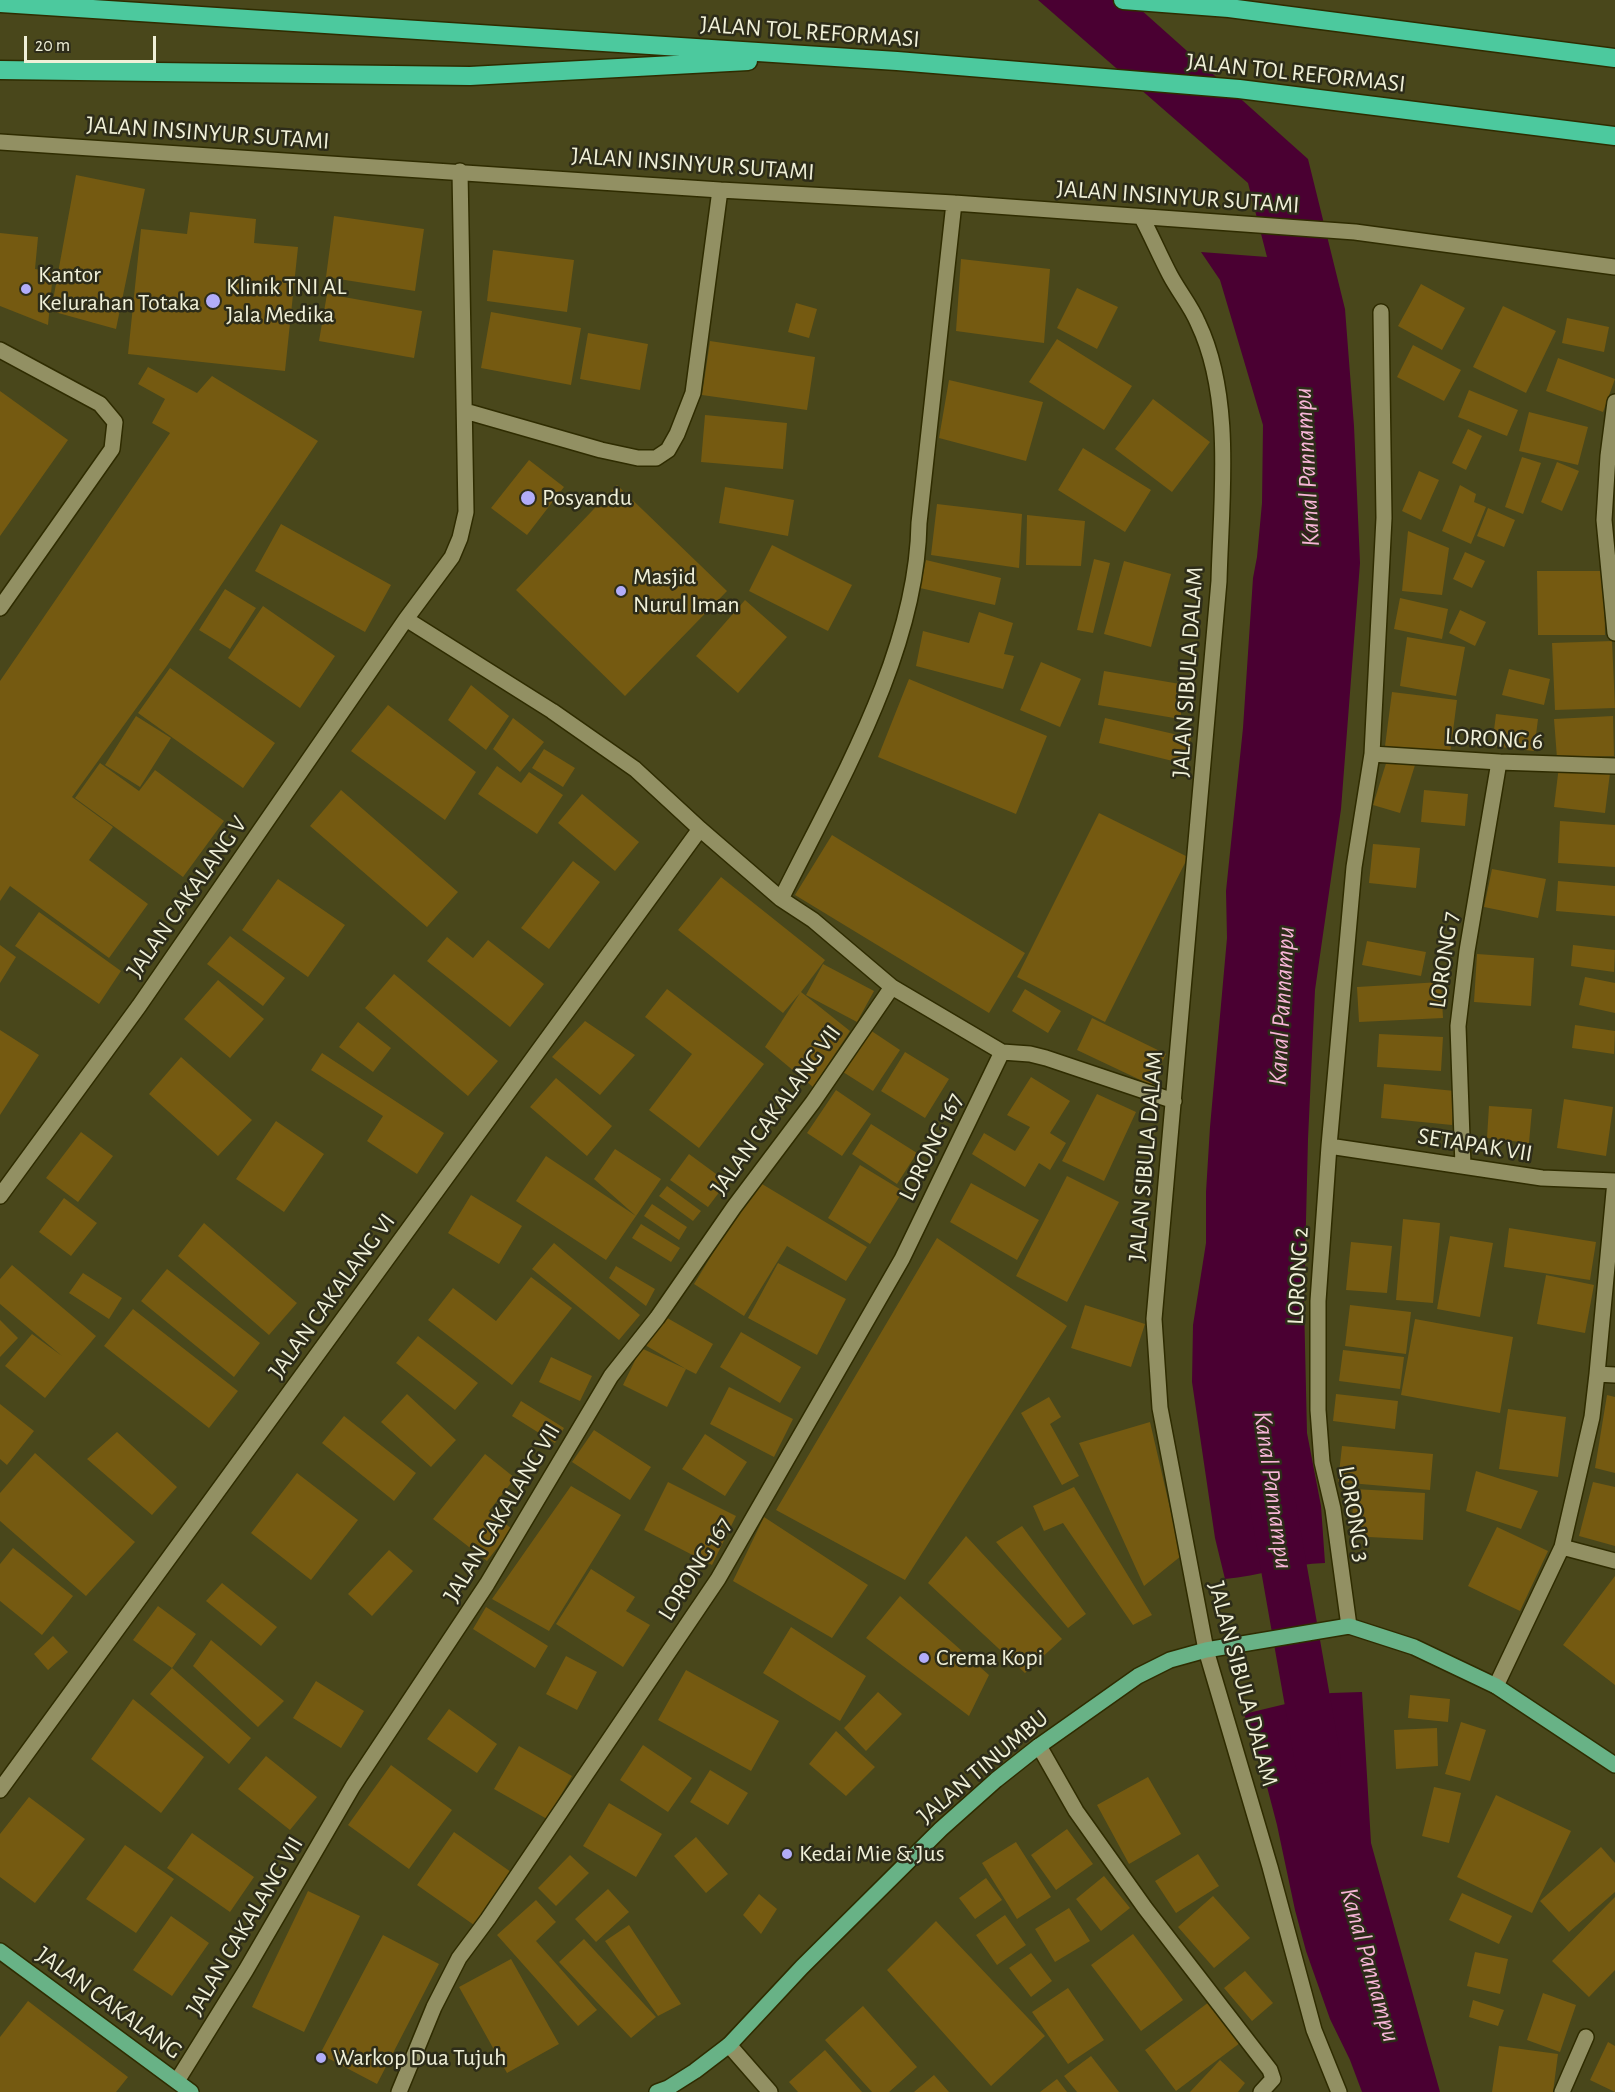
<!DOCTYPE html>
<style>
body{margin:0}
#map{position:relative;width:1615px;height:2092px;overflow:hidden;background:#49471b;font-family:"Alegreya Sans",sans-serif}
canvas{display:block}
.scale{position:absolute;left:24px;top:36px;width:132px;height:27px;box-sizing:border-box;border:3px solid #f0f0d8;border-top:0;padding-left:8px;font-size:18px;line-height:21px;white-space:nowrap;color:#f0f0d8;-webkit-text-stroke:4px #2d2c19;paint-order:stroke}
</style>
<div id="map">
<canvas width="1615" height="2092"></canvas>
<div class="scale">20 m</div>
</div>
<script>
const g = document.querySelector('canvas').getContext('2d');
g.lineJoin = 'round';
function fillPath(path, color) { g.fillStyle = color; g.fill(path, 'evenodd'); }
function trace(path, color, width, dash) { g.strokeStyle = color; g.lineWidth = width; g.lineCap = dash ? 'butt' : 'round'; g.setLineDash(dash || []); g.stroke(path); }
function label(font, color, halo, rows, align = 'center') {
  g.font = font + ' "Alegreya Sans",sans-serif'; g.lineWidth = 5; g.setLineDash([]); g.textBaseline = 'middle'; g.strokeStyle = halo; g.fillStyle = color; for (const [text, x, y, turn = 0] of rows) {
    g.save(); g.translate(x, y); g.rotate((+turn || 0) * Math.PI / 180); g.textAlign = isNaN(turn) ? turn : align; if (halo) g.strokeText(text, 0, 0); g.fillText(text, 0, 0); g.restore();
  }
}
fillPath(new Path2D(`
 M1038,0H1130L1308,159L1345,309L1354,426L1360,563L1341,809L1315,990L1308,1139L1304,1302L1307,1433L1321,1506L1325,1563C1290,1564 1259,1576 1225,1579L1215,1538L1192,1382L1193,1325L1206,1243V1192L1210,1127L1227,938L1226,891L1243,728L1253,578L1257,557L1262,503L1263,425L1220,280L1201,252L1267,257L1248,183Z
 M1362,1692L1371,1843L1440,2092H1362L1350,2060L1330,2019L1306,1951L1295,1910L1277,1825L1260,1760L1244,1714L1331,1693Z`), '#4a0032');
trace(new Path2D(`
 M1273,1506L1318,1761`), '#4a0032', 46);
fillPath(new Path2D(`
 M76,175L145,189L116,329L51,311Z
 M190,212L256,219L254,243L298,247L285,371L128,354L141,229L187,234Z
 M334,216L424,229L415,291L326,277Z
 M0,233L38,237L35,269L53,272L48,325L0,306Z
 M493,250L574,260L567,312L487,301Z
 M961,259L1050,269L1044,343L956,331Z
 M1421,284L1465,308L1442,350L1398,326Z
 M1077,288L1118,307L1097,349L1057,328Z
 M327,294L422,311L414,358L319,341Z
 M796,303L817,309L809,338L788,332Z
 M1503,306L1556,331L1526,393L1473,367Z
 M491,312L581,328L571,385L481,368Z
 M1567,318L1609,327L1604,352L1562,343Z
 M588,333L648,344L640,390L580,379Z
 M1057,339L1132,386L1104,430L1029,382Z
 M710,341L815,357L807,410L702,395Z
 M1413,345L1461,370L1444,401L1397,377Z
 M1558,358L1615,379L1603,412L1546,391Z
 M148,367L197,393L212,376L318,441L166,667L72,797L113,827L89,860L148,904L109,958L10,886L0,901V681L170,433L152,423L165,399L138,384Z
 M949,380L1043,402L1026,461L939,438Z
 M1469,390L1518,410L1507,436L1458,417Z
 M0,391L68,440L0,536Z
 M1153,399L1210,442L1172,492L1115,449Z
 M1529,412L1588,427L1578,465L1519,451Z
 M705,415L787,423L783,469L701,462Z
 M1468,429L1482,436L1466,470L1452,463Z
 M1083,448L1151,490L1125,532L1058,490Z
 M1522,457L1541,463L1523,514L1505,507Z
 M529,460L564,487L527,535L491,508Z
 M1557,462L1579,471L1562,511L1541,502Z
 M1419,471L1439,480L1421,520L1402,511Z
 M617,485L727,591L625,696L516,590Z
 M1460,485L1476,494L1474,502L1486,507L1471,544L1442,531Z
 M725,487L794,500L788,536L719,523Z
 M937,504L1022,514L1019,568L931,555Z
 M1488,508L1515,520L1504,547L1477,536Z
 M1027,515L1085,521L1081,566L1026,565Z
 M281,524L391,585L365,632L255,571Z
 M1408,531L1449,548L1442,595L1402,591Z
 M772,545L852,585L828,631L749,591Z
 M1465,552L1485,561L1472,588L1453,579Z
 M1094,559L1110,563L1093,633L1077,630Z
 M926,560L1001,578L995,605L920,588Z
 M1124,561L1171,574L1151,647L1104,634Z
 M1537,571H1604L1605,635H1538Z
 M225,589L256,608L230,649L199,630Z
 M1400,598L1448,609L1442,639L1394,629Z
 M745,600L787,637L738,693L696,656Z
 M263,606L335,656L300,708L228,658Z
 M1460,610L1486,622L1475,646L1449,633Z
 M979,612L1013,623L1004,654L1014,656L1003,689L916,666L923,631L969,643Z
 M1407,637L1465,647L1456,696L1400,686Z
 M1612,641L1615,708L1555,710L1552,643Z
 M1041,662L1081,679L1060,727L1020,710Z
 M170,668L275,743L243,788L138,713Z
 M1509,669L1550,679L1544,705L1502,695Z
 M1104,671L1186,685L1180,719L1098,705Z
 M909,679L1047,736L1016,814L878,757Z
 M471,685L509,716L486,750L448,720Z
 M1392,692L1457,700L1450,754L1385,746Z
 M388,705L476,772L445,820L351,751Z
 M1496,714L1538,719L1534,751L1492,746Z
 M136,716L171,738L140,787L105,765Z
 M1613,716L1614,756L1557,758L1554,719Z
 M513,718L544,742L520,772L493,749Z
 M1105,718L1191,738L1185,764L1099,743Z
 M544,749L575,768L563,787L532,768Z
 M1388,757L1415,765L1400,813L1373,805Z
 M100,763L139,791L155,770L224,821L183,877L75,798Z
 M497,766L521,783L529,772L563,795L537,834L478,794Z
 M1559,766L1610,773L1605,813L1554,807Z
 M341,790L458,892L427,927L310,826Z
 M1424,790L1468,794L1465,826L1421,822Z
 M582,794L639,842L615,871L558,823Z
 M1099,813L1188,857L1105,1022L1017,977Z
 M1560,821L1615,825V867L1558,863Z
 M832,835L1025,953L989,1013L795,895Z
 M1373,844L1420,848L1416,888L1369,883Z
 M573,861L600,882L549,949L521,928Z
 M1492,869L1546,879L1538,918L1484,907Z
 M721,877L825,960L801,992L850,1031L813,1087L765,1047L800,993L783,1013L678,930Z
 M278,879L345,925L308,977L242,930Z
 M1558,881L1615,886V916L1556,911Z
 M39,912L121,971L99,1004L15,946Z
 M230,936L285,978L263,1006L207,964Z
 M447,937L473,958L488,940L544,984L510,1027L427,961Z
 M1367,941L1426,952L1421,976L1362,965Z
 M0,945L16,957L0,983Z
 M1573,945L1615,950L1614,972L1571,966Z
 M1477,954L1534,958L1531,1006L1474,1002Z
 M823,964L874,991L857,1022L806,995Z
 M394,974L498,1061L468,1096L365,1008Z
 M1585,977L1615,983V1013L1579,1005Z
 M218,980L264,1019L230,1058L184,1019Z
 M1441,982L1443,1018L1359,1022L1357,987Z
 M667,989L764,1064L699,1148L649,1110L692,1054L645,1017Z
 M1025,989L1061,1011L1048,1033L1012,1011Z
 M1092,1018L1166,1054L1151,1085L1077,1050Z
 M585,1021L635,1055L600,1095L552,1057Z
 M358,1022L391,1048L373,1072L339,1047Z
 M1575,1025L1615,1031L1614,1054L1572,1048Z
 M0,1030L39,1055L0,1115Z
 M870,1030L900,1050L873,1091L843,1072Z
 M1379,1034L1443,1037L1441,1071L1377,1067Z
 M905,1052L949,1079L925,1118L881,1091Z
 M322,1053L444,1133L417,1174L367,1141L383,1116L311,1070Z
 M181,1057L252,1120L218,1156L149,1094Z
 M1031,1077L1070,1101L1050,1133L1066,1143L1050,1170L1039,1163L1025,1187L972,1154L984,1133L1015,1151L1030,1127L1007,1115Z
 M556,1078L612,1126L587,1156L530,1107Z
 M1384,1084L1455,1091L1452,1125L1381,1118Z
 M836,1090L871,1114L842,1156L807,1133Z
 M1097,1094L1136,1112L1104,1181L1062,1161Z
 M1564,1099L1613,1107L1606,1156L1557,1148Z
 M1489,1106L1532,1109L1529,1143L1487,1138Z
 M276,1121L324,1154L284,1212L236,1179Z
 M871,1124L917,1153L897,1184L852,1154Z
 M81,1132L113,1156L78,1202L46,1178Z
 M615,1149L661,1179L636,1216L594,1179Z
 M689,1154L727,1182L708,1207L670,1180Z
 M546,1156L636,1216L606,1260L516,1201Z
 M860,1165L903,1191L870,1244L828,1218Z
 M1067,1176L1119,1202L1067,1302L1016,1276Z
 M757,1181L867,1247L846,1281L787,1246L744,1316L694,1284Z
 M971,1183L1039,1220L1017,1260L950,1222Z
 M667,1186L701,1211L693,1221L659,1196Z
 M471,1195L522,1226L499,1264L448,1233Z
 M64,1198L97,1223L71,1256L39,1232Z
 M652,1204L687,1227L679,1240L644,1216Z
 M1403,1219L1440,1223L1433,1303L1396,1300Z
 M204,1223L297,1303L269,1335L178,1256Z
 M641,1224L680,1248L671,1262L632,1238Z
 M1509,1228L1596,1242L1590,1280L1504,1267Z
 M1450,1236L1493,1243L1480,1317L1437,1309Z
 M937,1238L1067,1326L905,1580L776,1510Z
 M1351,1242L1392,1246L1387,1293L1346,1290Z
 M554,1243L640,1315L619,1340L532,1269Z
 M778,1263L846,1299L817,1355L748,1318Z
 M12,1265L96,1336L45,1398L5,1366L32,1334L62,1356L0,1304V1279Z
 M616,1266L655,1289L646,1306L609,1278Z
 M167,1269L260,1343L234,1377L141,1301Z
 M83,1273L122,1298L109,1319L69,1293Z
 M1546,1275L1594,1285L1585,1333L1537,1324Z
 M531,1277L572,1308L512,1385L428,1320L453,1288L496,1321Z
 M1085,1305L1145,1324L1131,1367L1071,1348Z
 M1350,1305L1411,1312L1406,1354L1345,1346Z
 M133,1309L238,1391L209,1428L104,1346Z
 M662,1315L713,1344L696,1374L686,1369L667,1407L623,1385L641,1348L686,1369L645,1345Z
 M1415,1319L1513,1337L1500,1413L1401,1395Z
 M0,1320L18,1338L0,1357Z
 M741,1332L801,1367L780,1403L720,1367Z
 M418,1336L478,1383L455,1410L396,1363Z
 M1343,1350L1404,1357L1400,1389L1339,1381Z
 M551,1357L592,1376L580,1401L539,1382Z
 M729,1387L793,1419L774,1457L710,1424Z
 M407,1394L456,1440L431,1467L381,1422Z
 M1336,1394L1398,1401L1395,1429L1333,1421Z
 M1607,1395L1615,1397V1473L1595,1468Z
 M1049,1397L1061,1417L1050,1424L1079,1476L1062,1485L1021,1413Z
 M521,1401L564,1428L555,1443L512,1416Z
 M0,1404L34,1431L7,1465L0,1459Z
 M1508,1409L1566,1417L1558,1477L1499,1469Z
 M344,1416L416,1473L394,1501L322,1443Z
 M1150,1422L1181,1556L1144,1586L1079,1443Z
 M594,1430L651,1467L630,1500L572,1462Z
 M117,1432L177,1487L152,1515L87,1459Z
 M705,1434L747,1462L725,1496L682,1469Z
 M1342,1446L1433,1454L1430,1490L1338,1482Z
 M35,1453L135,1542L86,1596L0,1521V1493Z
 M485,1454L515,1478L489,1511L512,1529L487,1561L433,1519Z
 M1476,1471L1538,1491L1521,1529L1466,1511Z
 M297,1473L358,1520L311,1580L251,1533Z
 M668,1482L736,1516L712,1565L644,1530Z
 M1593,1482L1615,1487V1546L1579,1536Z
 M571,1486L621,1515L549,1631L492,1599Z
 M1074,1487L1152,1615L1133,1625L1063,1523L1044,1531L1033,1506Z
 M1354,1489L1425,1493L1423,1540L1351,1536Z
 M764,1517L868,1585L832,1638L733,1581Z
 M1022,1526L1086,1614L1068,1628L996,1542Z
 M1497,1527L1548,1551L1520,1611L1468,1586Z
 M966,1536L1062,1639L1025,1673L928,1583Z
 M13,1548L73,1596L42,1635L0,1601V1564Z
 M389,1550L413,1571L372,1616L348,1594Z
 M591,1569L635,1597L626,1611L650,1625L623,1667L556,1624Z
 M1615,1576V1685L1563,1645Z
 M222,1583L277,1627L261,1646L206,1601Z
 M900,1596L989,1675L969,1716L866,1638Z
 M158,1606L196,1634L172,1668L133,1640Z
 M486,1607L548,1646L535,1668L473,1629Z
 M791,1627L866,1676L840,1721L763,1673Z
 M53,1636L68,1652L48,1670L34,1654Z
 M211,1640L284,1701L258,1727L193,1666Z
 M566,1656L597,1672L577,1710L546,1694Z
 M172,1668L251,1738L229,1764L150,1694Z
 M686,1670L779,1721L751,1771L658,1720Z
 M316,1681L364,1711L341,1748L293,1718Z
 M878,1692L902,1714L866,1751L844,1728Z
 M1410,1695L1450,1699L1448,1722L1408,1718Z
 M133,1699L204,1757L161,1813L91,1759Z
 M449,1709L497,1744L477,1773L427,1739Z
 M1461,1722L1486,1730L1470,1781L1445,1774Z
 M1437,1728L1438,1766L1396,1769L1394,1730Z
 M836,1731L875,1767L846,1796L809,1764Z
 M643,1745L692,1778L668,1812L620,1780Z
 M519,1746L572,1776L547,1819L494,1789Z
 M266,1756L317,1797L290,1830L238,1789Z
 M391,1765L452,1810L409,1869L348,1825Z
 M710,1770L748,1793L728,1825L690,1802Z
 M1148,1777L1181,1834L1129,1864L1097,1805Z
 M1434,1787L1461,1793L1449,1843L1422,1836Z
 M1496,1795L1571,1831L1532,1913L1457,1877Z
 M29,1797L85,1839L35,1903L0,1877V1834Z
 M609,1803L662,1834L636,1877L583,1846Z
 M1067,1829L1093,1864L1056,1890L1031,1855Z
 M454,1832L511,1872L474,1925L417,1885Z
 M192,1833L254,1877L230,1912L167,1868Z
 M696,1837L728,1874L706,1893L674,1856Z
 M1016,1842L1051,1897L1017,1919L982,1863Z
 M125,1845L174,1879L136,1933L86,1899Z
 M1601,1847L1615,1863V1892L1569,1932L1540,1901Z
 M1198,1854L1219,1886L1176,1913L1155,1881Z
 M570,1855L589,1873L556,1906L538,1888Z
 M1104,1876L1130,1908L1101,1931L1076,1899Z
 M986,1878L1002,1900L975,1919L959,1898Z
 M608,1889L629,1912L596,1942L575,1919Z
 M308,1891L360,1916L304,2032L252,2007Z
 M1462,1893L1512,1916L1499,1944L1449,1920Z
 M759,1894L777,1909L761,1934L743,1915Z
 M1213,1896L1250,1938L1214,1968L1178,1927Z
 M1615,1897V1970L1589,1997L1552,1961Z
 M536,1900L556,1922L536,1941L597,2010L578,2026L497,1935Z
 M1069,1908L1090,1941L1055,1962L1035,1929Z
 M1005,1915L1026,1945L997,1965L976,1935Z
 M171,1916L209,1943L172,1996L133,1970Z
 M936,1921L1045,2036L991,2086L887,1970Z
 M629,1925L681,2004L658,2016L605,1941Z
 M1133,1934L1183,2000L1141,2031L1091,1965Z
 M383,1935L439,1964L377,2084L320,2054Z
 M584,1939L656,2017L631,2038L559,1962Z
 M1475,1952L1508,1959L1500,1994L1467,1986Z
 M1031,1953L1052,1981L1031,1997L1009,1968Z
 M511,1959L559,2044L507,2073L459,1987Z
 M1245,1971L1273,2003L1252,2021L1224,1988Z
 M1068,1988L1104,2040L1068,2064L1032,2012Z
 M1543,1993L1576,2005L1560,2052L1527,2040Z
 M1473,2000L1504,2010L1498,2026L1469,2017Z
 M28,2001L128,2077L116,2092H0V2037Z
 M1209,2002L1240,2043L1176,2091L1145,2050Z
 M863,2006L917,2067L889,2092H872L825,2040Z
 M1608,2042L1615,2046V2092L1590,2080Z
 M1499,2046L1558,2054L1553,2092H1492Z
 M825,2050L862,2092H798L789,2082Z
 M1091,2056L1119,2092H1077L1064,2076Z
 M1220,2060L1245,2083L1238,2092H1190Z
 M934,2075L949,2092H914Z
 M1057,2079L1067,2092H1040Z`), '#755a11');
const minor = new Path2D(`
 M0,142L720,190L954,203L1355,232L1615,267
 M1142,218C1152,237 1160,256 1170,275C1179,292 1191,306 1198,323C1234,398 1221,500 1219,581L1154,1319L1160,1408L1206,1650L1270,1867L1314,2030L1339,2092
 M0,350L100,404L115,422L112,449L0,608
 M1615,402L1608,456L1604,520L1615,633
 M465,411L601,450L638,458H656L668,450L677,434L693,393L720,190
 M406,619L552,711L635,769L700,829L781,899L813,920L892,987L1002,1052L1030,1054L1046,1058L1174,1101
 M1372,754L1499,762L1615,766
 M781,899C838,784 917,653 919,523L954,203
 M1329,1146L1542,1178L1615,1181
 M1463,1166L1458,1026L1467,951L1499,762
 M1615,1181L1597,1374L1615,1375
 M0,1196L139,1006L406,619L452,557L460,538L466,512L460,171
 M1562,1547L1615,1561
 M1349,1626L1333,1509L1322,1462L1318,1410V1301L1329,1146L1354,867L1372,754L1384,518L1381,312
 M1496,1686L1562,1547L1592,1417L1597,1374
 M1039,1746L1076,1811L1145,1908L1270,2070L1273,2079L1261,2092
 M0,1790L700,829
 M729,2045L770,2092
 M177,2081L246,1970L353,1786L487,1584L611,1376L657,1318L734,1207L813,1102L892,987
 M399,2092L434,2007L459,1958L488,1919L718,1579L902,1259L1002,1052
 M1562,2092L1586,2037`);
const major = new Path2D(`
 M0,1951L191,2092
 M657,2092L668,2088L695,2071L729,2045L802,1967L941,1829L996,1780L1039,1746L1138,1676L1170,1660L1206,1650L1349,1626L1414,1647L1496,1686L1615,1765`);
const highway = new Path2D(`
 M1123,0L1229,8L1615,58
 M0,3L897,61L1239,89L1615,136
 M0,70L470,76L748,61`);
trace(minor, '#2f2c00', 18);
trace(major, '#2f2c00', 18);
trace(highway, '#2f2c00', 21);
trace(minor, '#929063', 15);
trace(major, '#68b286', 15);
trace(highway, '#4cc99e', 18);
for (const [x, y, r, color] of [
 [26,289,6,"#b2adf9"],
 [213,301,8,"#b2adf9"],
 [528,498,8,"#b2adf9"],
 [621,591,6,"#b2adf9"],
 [924,1658,6,"#b2adf9"],
 [787,1854,6,"#b2adf9"],
 [321,2058,6,"#b2adf9"]
]) { const dot = new Path2D(); dot.arc(x, y, r, 0, 2 * Math.PI); g.fillStyle = color; g.fill(dot); trace(dot, '#2d2c19', 2); }
label('24px', '#f0f0d8', '#2d2c19', [
 ["JALAN TOL REFORMASI",810,32,4],
 ["JALAN TOL REFORMASI",1296,73,6],
 ["JALAN INSINYUR SUTAMI",208,133,4],
 ["JALAN INSINYUR SUTAMI",693,164,4],
 ["JALAN INSINYUR SUTAMI",1178,197,4],
 ["JALAN SIBULA DALAM",1188,672,-86],
 ["LORONG 6",1494,739,3],
 ["JALAN CAKALANG V",187,897,-55],
 ["LORONG 7",1444,960,-82],
 ["JALAN CAKALANG VII",776,1110,-54],
 ["SETAPAK VII",1475,1145,9],
 ["LORONG 167",931,1147,-64],
 ["JALAN SIBULA DALAM",1146,1156,-85],
 ["LORONG 2",1298,1276,-87],
 ["JALAN CAKALANG VI",332,1296,-54],
 ["JALAN CAKALANG VII",502,1513,-59],
 ["LORONG 3",1354,1514,80],
 ["LORONG 167",695,1569,-58],
 ["JALAN SIBULA DALAM",1243,1684,75],
 ["JALAN TINUMBU",983,1767,-40],
 ["JALAN CAKALANG VII",245,1926,-59],
 ["JALAN CAKALANG",109,2003,36]
]);
label('24px', '#f0f0d8', '#2d2c19', [
 ["Kantor",38,275],
 ["Kelurahan Totaka",38,303],
 ["Klinik TNI AL",226,287],
 ["Jala Medika",226,315],
 ["Posyandu",542,498],
 ["Masjid",633,577],
 ["Nurul Iman",633,605],
 ["Crema Kopi",936,1658],
 ["Kedai Mie & Jus",799,1854],
 ["Warkop Dua Tujuh",333,2058]
], 'left');
label('italic 26px', '#f7b5d7', '#2d2c19', [
 ["Kanal Pannampu",1307,467,-93],
 ["Kanal Pannampu",1282,1006,-87],
 ["Kanal Pannampu",1273,1490,82],
 ["Kanal Pannampu",1370,1965,74]
]);
</script>
